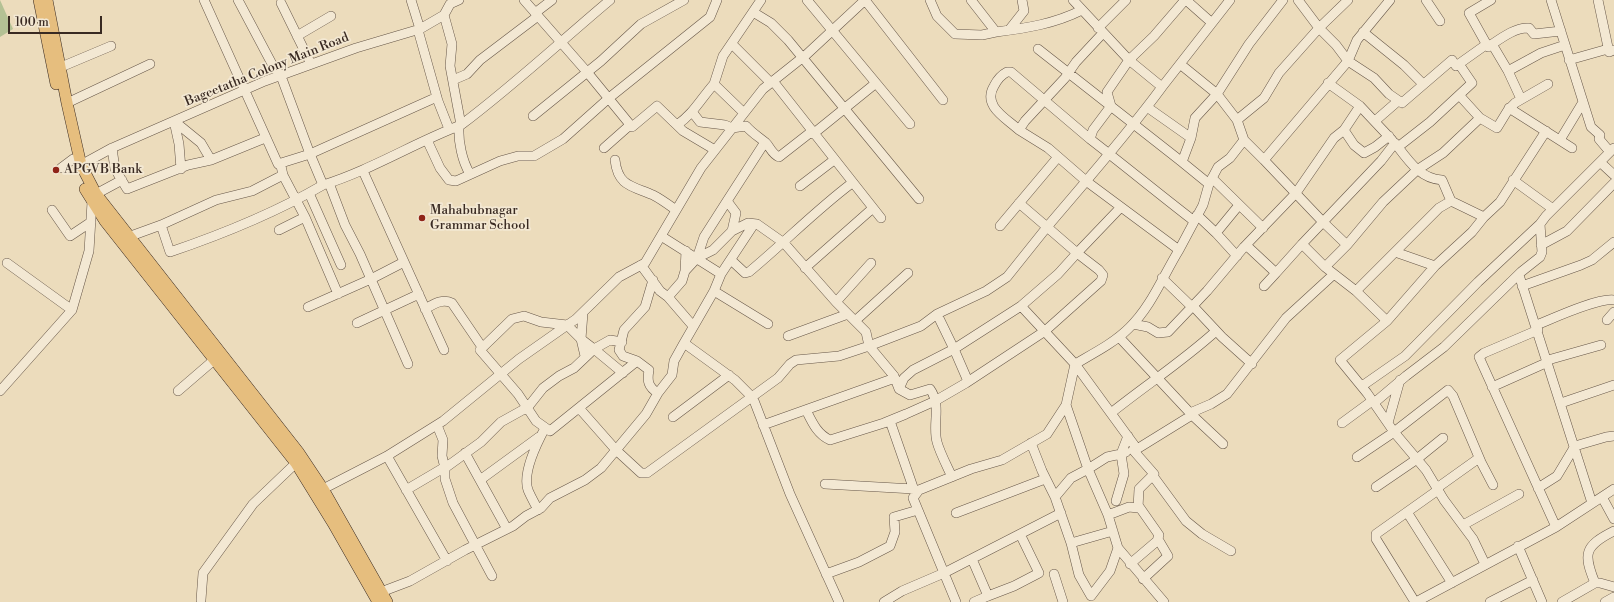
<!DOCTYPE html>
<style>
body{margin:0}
#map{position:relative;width:1614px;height:602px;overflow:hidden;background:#ecdcbc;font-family:"Libre Bodoni",serif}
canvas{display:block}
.scale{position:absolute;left:8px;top:16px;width:94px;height:18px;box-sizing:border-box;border:2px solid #392a22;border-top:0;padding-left:5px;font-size:12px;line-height:14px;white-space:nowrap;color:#392a22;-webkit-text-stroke:3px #f3e8d3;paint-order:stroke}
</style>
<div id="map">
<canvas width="1614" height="602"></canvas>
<div class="scale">100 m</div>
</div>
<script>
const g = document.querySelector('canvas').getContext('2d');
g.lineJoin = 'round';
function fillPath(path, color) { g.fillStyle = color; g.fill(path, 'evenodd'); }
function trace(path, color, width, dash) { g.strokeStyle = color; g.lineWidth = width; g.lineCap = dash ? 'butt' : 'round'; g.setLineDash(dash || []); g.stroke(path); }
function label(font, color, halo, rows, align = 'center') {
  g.font = font + ' "Libre Bodoni",serif'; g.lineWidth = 3.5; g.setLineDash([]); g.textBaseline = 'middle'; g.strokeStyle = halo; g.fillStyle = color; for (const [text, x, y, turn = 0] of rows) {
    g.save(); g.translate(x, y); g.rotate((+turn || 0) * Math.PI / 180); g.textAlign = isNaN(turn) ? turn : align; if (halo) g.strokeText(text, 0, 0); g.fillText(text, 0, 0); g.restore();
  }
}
fillPath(new Path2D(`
 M0,0L13,29L0,37Z`), '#b4c194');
const minor = new Path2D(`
 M204,0L278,164
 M238,0L272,64L281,76L310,154L437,97
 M411,0L420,29
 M524,0L587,72L632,127L657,106L683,131L715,150
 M807,0L910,124
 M865,0L943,100
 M930,0L937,16L955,34L982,35L996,32
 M971,0L996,32C1027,28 1054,24 1082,10
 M1073,0L1129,60L1154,36L1185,0
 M1186,0L1212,23
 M1348,0L1319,28L1336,45L1348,61L1374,78L1389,94L1402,103L1452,60L1456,66L1487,44
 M1390,0L1357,40L1348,61L1264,160L1323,222L1381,161L1395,143C1408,160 1420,179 1442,180L1451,201
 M1426,0L1440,21
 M1491,0L1469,13L1488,47C1500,39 1515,27 1529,28L1534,34L1561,31
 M1551,0L1591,127L1600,135L1599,139L1610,152
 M1598,0L1609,52L1614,50
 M281,3L311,64
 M753,12L771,23L788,40L919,199
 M535,13L552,0
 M1098,28L1126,0
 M418,30L438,101L449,129
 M1009,30L1024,11L1022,0
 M1363,32L1404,65L1423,84
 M297,36L331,16
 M732,44L771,83
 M1492,44L1508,71
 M1038,49L1182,162
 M1569,60L1608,49
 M1180,64L1217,94L1237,120L1264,98L1279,73L1319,28L1298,0
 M61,67L111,46
 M453,80L467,74L480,60L538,16
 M773,81L881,218
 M1328,83L1360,106L1392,140
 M714,84L723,56L761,0
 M1162,87L1230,0
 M1460,96L1480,118
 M1521,99L1508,71L1541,53L1565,45
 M67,103L150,64
 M1147,107L1191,138
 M1509,108L1572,148
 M693,113L700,122L725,125L732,128L746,126C752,133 759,137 766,143C770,147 772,154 779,157L811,132
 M533,116L601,61L641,24L684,0
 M1237,120L1244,140L1264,160
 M174,121L179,144L181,169
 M1375,121L1398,101
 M459,125C458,141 462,161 470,174
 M461,125C513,86 560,42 610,0
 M677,125C694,113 700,100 714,84L744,113
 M1019,130C1006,118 982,106 994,86C997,80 1001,75 1007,72H1011L1090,139
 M1344,130L1360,106
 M1546,131L1500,202L1484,217L1451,201L1439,208L1356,291L1325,267L1302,244L1323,222L1347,245L1383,202L1417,170L1443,153L1480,118L1497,128L1508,110L1515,103L1548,84
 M813,134L876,83
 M427,140L440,168L449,180L456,181L500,161L518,156H534L563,139L609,98L710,17L717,0
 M1244,140L1230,158L1218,167L1209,184L1182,162L1191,138L1195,118L1217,94L1249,44L1283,0
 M1560,140L1583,102
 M1398,147L1430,122L1472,83L1459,64
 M112,148L115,169L127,189L188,165L211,160L201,143L174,121
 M604,148L630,125
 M1614,148L1600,162L1614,175
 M211,160L265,138
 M615,160C618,187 633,186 653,195C661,199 669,205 676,210
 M81,165L112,148L265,81L356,48L420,29L444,15L450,4L459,0
 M61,168L73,159
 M363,171L444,350
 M283,175L305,217L338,294
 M1212,178L1263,228
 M1513,180L1553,209
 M329,183L345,225L360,254L408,364
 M323,185C371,170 414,143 461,125L450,66L452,44L444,15
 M800,186L834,160
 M309,193L341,265
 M727,201L765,142
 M1019,203L1047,227C1086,181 1126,136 1162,87L1129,60L1107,92L1111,106L1093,130L1090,139C1125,166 1159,194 1194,221
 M52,210L70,236L91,222
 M1197,215L1216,233L1239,205
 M1000,226L1058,157
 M279,230L305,217
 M1216,233L1237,256
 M661,236L721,274L714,291L684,343L735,380L753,398L790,494L839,602
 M128,237L161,225L170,252C223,234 275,213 323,185L310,154L278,164L281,166L283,175L252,191L216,200L161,225
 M1246,245L1276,273L1302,244
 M1541,245L1567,231L1614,183
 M1179,250L1203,205L1209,184
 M1395,252L1435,266
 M697,258L713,250L732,231
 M731,260L745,273L749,272C784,243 816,210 852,183
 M7,263L72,310
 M641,265L660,291L668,297L682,281L685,271L686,251
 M1325,267L1347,245
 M805,268L873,208
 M685,271L697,258L704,237L727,201L736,213L732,231L748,223L757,224L784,243L836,302L866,332L869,346L921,326L937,314L986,291L1007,277L1047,227L1077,253L1121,207
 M721,274L754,224
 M1519,275L1592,503
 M1162,278L1191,306
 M1264,286L1276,273
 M1522,286L1581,265L1592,260L1614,242
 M714,291L768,324
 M1356,291L1387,321L1435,266L1472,232L1484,217
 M668,297L693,326
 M836,302L871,263
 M1192,305L1222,337L1252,364
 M1021,306L1075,364L1137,449L1192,415
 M308,307L371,279L404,262
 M425,309C434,304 442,298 452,303L482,347
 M583,313L581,339L567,325L541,322L524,316L512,319L480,350L518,394L536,421L550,431L637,361L649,370C647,381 648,387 658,393
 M1607,320L1614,312
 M855,321L908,273
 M1387,321L1340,360L1367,393L1394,432L1426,470L1444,500L1473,539L1485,564
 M357,323L419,294
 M1133,324L1148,327L1158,333L1168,332L1207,291L1244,247L1296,193L1334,138L1344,130L1354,145L1364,153L1375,147L1389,136
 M1537,325C1554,318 1597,298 1614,300
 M1538,330L1484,353L1479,357L1556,527
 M788,336L848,314
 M1119,337L1192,415L1223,444
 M622,342L610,340L594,349L623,373
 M1548,360L1601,345
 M637,361L623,356L619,350L624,330L645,307L653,280
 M1362,386L1405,356L1478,282L1540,224
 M1492,387L1548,362
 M899,389L904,378L913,370L954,349L937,314
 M0,391L72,310L89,251L92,202L96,194L122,180
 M178,391L214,360
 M1374,403L1406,376L1444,347L1521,272L1540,257L1542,252L1540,224L1546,216L1600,162
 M1561,403L1614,385
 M1066,405L1088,469L1107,457L1121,454L1128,436
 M579,408L616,450L641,473H647L778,378L790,364L796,360L839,356L869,346L894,376L899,389L910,395L930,389C942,406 932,424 937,442C940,453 947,466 952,477
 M806,410C812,422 817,434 830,440L884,423L906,414L935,401L966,383L967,379L954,349L1021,306L1058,274L1077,253L1099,270L1103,275L1101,281L1045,331L966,383
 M1111,413C1146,385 1183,361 1216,331
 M1190,413L1211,404L1227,394L1286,318L1334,274
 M673,417L729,375
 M890,421L915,493
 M1342,423L1372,401
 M1388,423L1400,380
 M437,425L443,440L442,456L445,468V479L453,503L492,576
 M763,425L895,378
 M1031,443L1042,471L1055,497L1071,543
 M465,453L507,529
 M387,456L447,561
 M1357,457L1394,432L1448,390L1453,396L1481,462L1493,485
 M445,468L481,442L501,422L528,407L543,388L559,376L574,368L594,349L581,339L585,356
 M1153,476L1186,521L1202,534L1231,551
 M480,480L539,437
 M825,484L914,489
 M1376,487L1417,459L1443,438
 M1437,488L1479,458
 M1538,488L1557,476L1575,446L1606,437L1614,436
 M323,489L387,456L443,421L519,359L576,319L619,277L645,263L701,168L763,89L807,54L865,0
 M406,490L445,467
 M1055,497L1071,478L1088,469L1108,515L1118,548L1164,602
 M1602,497L1614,519
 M1116,501L1124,474L1121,454L1126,452
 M538,510C535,504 531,497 528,490C522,473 537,443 545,428
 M1407,512L1452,583
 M956,513L1045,479
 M1108,515L1129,507L1138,508L1139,489L1154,474L1133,450
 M1463,525L1519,494
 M1113,531L1071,543L1079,575L1091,596L1110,571L1118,548
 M1518,546L1542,602
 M972,559L988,596L1014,586L1039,573L1020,534
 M1130,564L1157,541L1159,535L1138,505
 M826,574L859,562L890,546L895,532L894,517L918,510
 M1054,574L1063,602
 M1143,579L1168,556L1158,539
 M1595,583C1583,554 1584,546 1614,531
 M381,592L410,581L465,550L513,526L526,516L541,508L550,498L585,480L601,468L646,414L658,393L672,375L674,361L684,343
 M201,600L203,573L253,504L296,463
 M884,602L902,591L944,573L1061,513
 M956,602L913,498L919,490L971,469L1002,460L1047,434L1066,405L1075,364C1094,353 1114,343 1129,328C1151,307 1163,276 1179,250L1086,181L1048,148L1019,130L1025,121L1065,78L1076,62L1103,33
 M974,602L988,596
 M1415,602L1376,539V534L1438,490
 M1416,602L1556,527L1614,489
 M1490,602L1533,580
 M1562,602L1595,583H1600L1614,587
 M1605,602L1614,597`);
const major = new Path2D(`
 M39,0L56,84
 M47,0L67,103L81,165L96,194L299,453L323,489L387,602
 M85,189L105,221L296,463L333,523L378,602`);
trace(minor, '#665648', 10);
trace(major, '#392a22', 12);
trace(minor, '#f3e8d3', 9);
trace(major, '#e6be7e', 11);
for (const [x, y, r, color] of [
 [56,170,4,"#8f2418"],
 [422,218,4,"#8f2418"]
]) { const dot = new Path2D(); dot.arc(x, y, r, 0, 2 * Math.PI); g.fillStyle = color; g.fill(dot); trace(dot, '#f3e8d3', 1.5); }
label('13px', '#392a22', '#f3e8d3', [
 ["Bageetatha Colony Main Road",267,70,-22]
]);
label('13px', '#392a22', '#f3e8d3', [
 ["APGVB Bank",64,170],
 ["Mahabubnagar",430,211],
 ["Grammar School",430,226]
], 'left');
</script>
